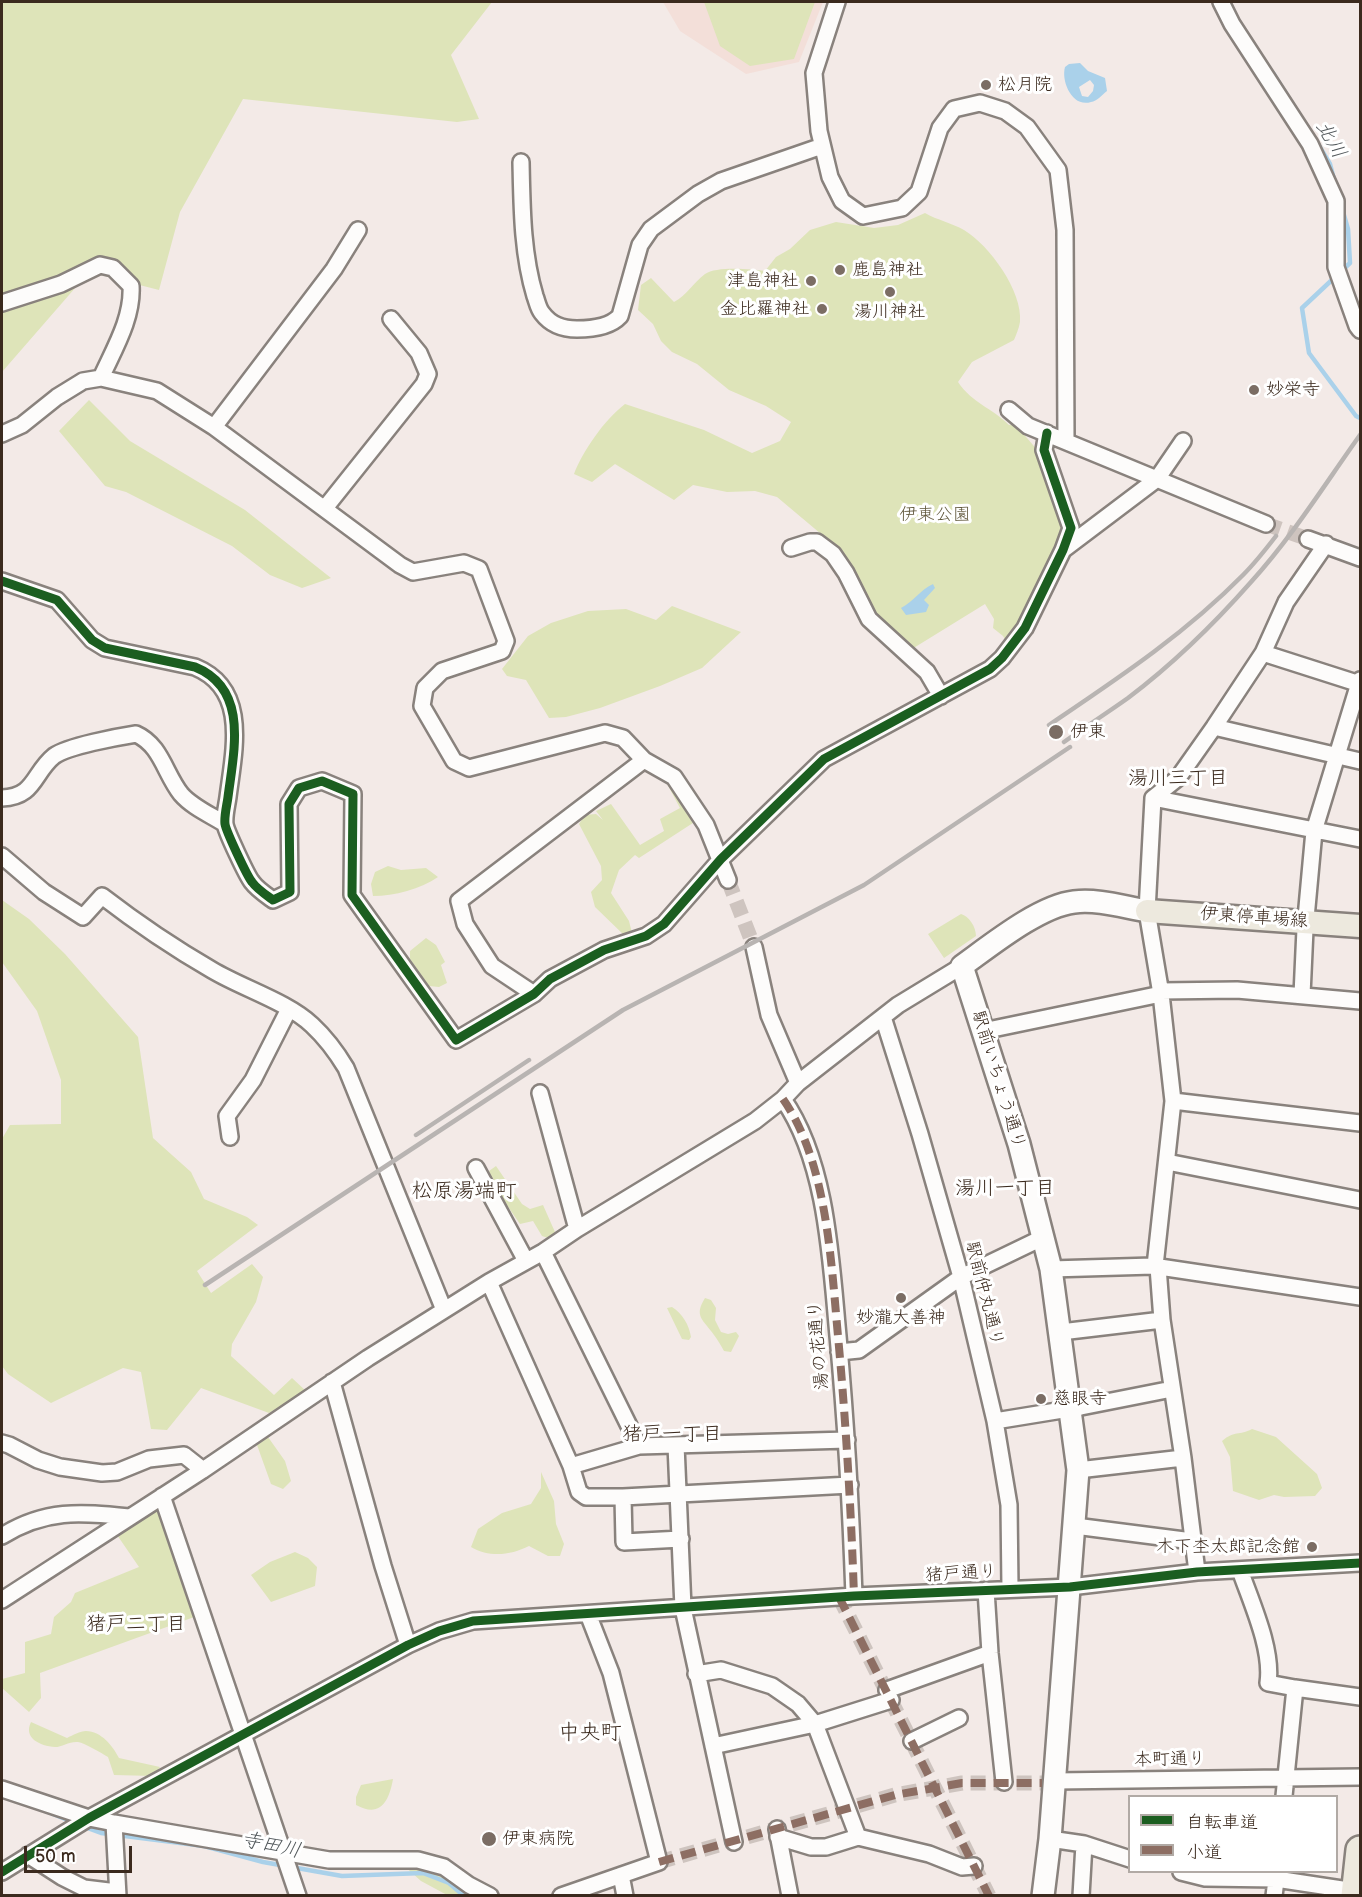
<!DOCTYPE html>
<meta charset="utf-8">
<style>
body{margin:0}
#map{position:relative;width:1362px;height:1897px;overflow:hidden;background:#f3eae7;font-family:"Balsamiq Sans","Klee One",sans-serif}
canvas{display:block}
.frame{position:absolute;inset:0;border:3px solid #3b2a1e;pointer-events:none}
.legend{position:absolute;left:1128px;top:1795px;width:210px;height:78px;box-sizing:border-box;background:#fff;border:2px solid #b1aaa5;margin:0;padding:8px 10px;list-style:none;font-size:18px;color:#3b2a1e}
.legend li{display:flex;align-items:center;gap:12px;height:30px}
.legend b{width:30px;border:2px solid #b1aaa5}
.scale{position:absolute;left:24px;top:1846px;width:108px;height:27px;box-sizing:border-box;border:3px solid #3b2a1e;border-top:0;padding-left:8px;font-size:18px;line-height:21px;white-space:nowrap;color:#3b2a1e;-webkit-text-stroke:4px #fff;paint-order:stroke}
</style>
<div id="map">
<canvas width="1362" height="1897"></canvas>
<div class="frame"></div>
<ul class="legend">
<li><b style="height:8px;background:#1b5e20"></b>自転車道</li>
<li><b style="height:8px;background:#8d6e63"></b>小道</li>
</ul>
<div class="scale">50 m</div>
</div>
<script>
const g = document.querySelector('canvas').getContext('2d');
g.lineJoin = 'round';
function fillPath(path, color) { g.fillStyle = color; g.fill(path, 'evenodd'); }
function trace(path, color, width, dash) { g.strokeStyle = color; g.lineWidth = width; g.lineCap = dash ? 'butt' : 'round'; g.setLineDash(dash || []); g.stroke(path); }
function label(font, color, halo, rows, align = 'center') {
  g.font = font + ' "Balsamiq Sans","Klee One",sans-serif'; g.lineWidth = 6; g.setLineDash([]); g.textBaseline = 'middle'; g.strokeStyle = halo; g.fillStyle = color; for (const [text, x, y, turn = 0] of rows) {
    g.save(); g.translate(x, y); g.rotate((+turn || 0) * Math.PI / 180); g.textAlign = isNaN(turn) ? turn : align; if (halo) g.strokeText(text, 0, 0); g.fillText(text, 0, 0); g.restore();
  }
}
fillPath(new Path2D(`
 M663,2H823L799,62L746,74L680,31Z`), '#f3dfd9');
fillPath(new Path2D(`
 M2,2H492L451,55L479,119L457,122L243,99L180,212L159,290L89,272L2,372Z
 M704,2H815L794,59L750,66L720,46Z
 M925,213C937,220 952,223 964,230C989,245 1023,291 1020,322C1019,328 1016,335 1014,340L972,362L958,382C973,404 991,407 1009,425L1015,424L1039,452L1065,527L1019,629L1008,644L1003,636L993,628L994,619L985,604L912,649L871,615L840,556L827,539L777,497L755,491L727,492L693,485L674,500L615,464L592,482L574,474C583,451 604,420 625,404L704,430L752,453L780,441L791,422L766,406L729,390L697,364L672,352L661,341L653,324L638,310L641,285L651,278L674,302C687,295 693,283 705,274C716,266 751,269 765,271L776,257L790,249L810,230L836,222L874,228L898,225Z
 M89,400L130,441L245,510L331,578L302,588L270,575L232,546L126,492L105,486L59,431Z
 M672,606L741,632L702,668L660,686L600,708L566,717L549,718L526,680L507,676L502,669L528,636L551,623L588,611L626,609L656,620Z
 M664,778L675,786L696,821L639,858L635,855L619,870L611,893L629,921L632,933L626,937L595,907L591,892L602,880L601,866L579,824L585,815L596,814L603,820L596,811L611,804L640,845L664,831L660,819L680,808Z
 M388,866L401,870L426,868L438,877C421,889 394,896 373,896L371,884L375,872Z
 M2,900L29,919L65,954L138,1037L153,1138L191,1172L204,1199L247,1217L258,1225L197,1271L211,1293L252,1264L263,1277L256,1302L232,1344L231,1356L274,1395L292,1378L306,1391L269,1413L201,1388L167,1430L151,1429L141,1372L123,1368L51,1403L8,1374L2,1366V1139L10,1125L61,1124V1080L37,1011L2,962Z
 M961,914C969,916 976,927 976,936L944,958L928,934Z
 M426,938L436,945L445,962L441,965L447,983L439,987L429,986L410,959V951Z
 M496,1166L522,1204L530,1209L543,1205L555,1232L548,1238L542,1236L533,1221L520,1224L495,1188L489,1171Z
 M705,1298L711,1300L716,1308L715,1320L721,1332L728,1334L736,1332L739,1336L731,1352L724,1351C721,1346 718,1340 714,1335C704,1320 693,1317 705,1298Z
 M672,1307C683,1314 689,1325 691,1337L689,1340L682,1339L667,1308Z
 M1252,1429L1276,1437L1317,1474L1322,1488L1315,1496L1284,1497L1274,1495L1259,1500L1233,1491L1230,1457L1222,1441C1235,1430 1239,1436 1252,1429Z
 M268,1437L285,1461L291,1481L283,1489L271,1484L257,1445Z
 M541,1472L554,1501L556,1524L564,1544L560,1556H548L529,1546C511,1555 490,1558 471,1547L478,1529L502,1513L531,1504L541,1488Z
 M160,1505L197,1616L40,1673L41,1698L29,1712L2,1688V1679L25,1673V1642L51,1634L54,1617L71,1602L75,1593L139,1567L115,1532Z
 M295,1552L308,1558L317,1567L315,1586L271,1602L251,1575L270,1562Z
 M31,1722L67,1738C73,1735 80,1731 86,1731C101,1731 113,1746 119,1758L160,1767L153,1776L114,1775L108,1757C101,1753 85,1743 78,1742C70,1741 62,1747 55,1747C40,1746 23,1738 31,1722Z
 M393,1779C389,1802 380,1818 356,1805V1797L361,1785Z
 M402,1864L447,1875L474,1895H447L421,1881Z`), '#dee4b9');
fillPath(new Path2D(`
 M1080,63L1088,71L1105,78L1107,91C1102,95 1097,101 1091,102C1072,108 1061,81 1065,67L1069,64ZM1090,80L1094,85L1093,91L1088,97L1082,96L1079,87Z
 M933,584L935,588L924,600L929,605L926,612L906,615L901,608C914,601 920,590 933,584Z`), '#aad1ea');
trace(new Path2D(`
 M1273,73L1307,127
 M1318,144L1330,164L1335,183
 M1342,208L1348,229L1350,263L1302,308L1309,353L1356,416L1360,418
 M43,1810L75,1823
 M82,1826L101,1833L204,1846L263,1862L342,1876L423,1873L449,1883L464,1896`), '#aad1ea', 4.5);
trace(new Path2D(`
 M1266,524L1308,539
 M728,880L754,947
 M839,1597L989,1896
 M659,1862L895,1795L962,1783H1042`), '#cec4bf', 15, [15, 8]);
const street = new Path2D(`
 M837,2L814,73L819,131L830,177L842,201L863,216L902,208L919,192L940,128L954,109L980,103L1005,111L1027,127L1058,170L1065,230L1066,441
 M1221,2L1232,24L1310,144L1336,201V267L1357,326L1360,330
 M521,162C522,207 522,253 535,296C537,301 538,308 542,313C551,325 562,329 577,329C592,329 610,327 620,316L640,245L651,229L698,194L721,181L822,146
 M2,303L61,284L100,265L113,268L131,286C133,318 114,349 101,378
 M1009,410L1028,426L1266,524
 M214,427L334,269L358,230
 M2,434L22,425L57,397L83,381L101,378L157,391L214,427L400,565L413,572L464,563L479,569L506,641L502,651L442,671L425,688L422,706L454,761L469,768L605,733L623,738L644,760L674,777L706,825L728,880
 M325,508L424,384L428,374L419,353L391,319
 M1308,539L1360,558
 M791,548L810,542H817L833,554L846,573L869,619L927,672L941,696
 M1063,550L1157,479L1183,441
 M2,581L57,600L92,640L105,648L195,667C249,689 234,750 228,797C227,805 224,816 225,824C226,831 247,876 252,882C257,889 266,895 273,900L290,892L289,804L299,788L322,781L353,794L352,895L456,1040L534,994L550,979L604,950L646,936L664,924L721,859L824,759L990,669L1002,658L1025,628L1063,550L1071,528L1044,450L1047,433
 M1263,653L1360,684
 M1214,727L1360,761
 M2,798C35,797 33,773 54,756C68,746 117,737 136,734C161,745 165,774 181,794C192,807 211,815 225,824
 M1153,798L1360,839
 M2,856L44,892L83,917L102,896C137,923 174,948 212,970C242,988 288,1002 312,1025C326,1038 337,1053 346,1068L444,1310
 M754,947L769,1015L798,1083
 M1161,991L1237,990L1360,1001
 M534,994L492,966L465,924L459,901L644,760
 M1302,995L1305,929L1314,831L1360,680
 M883,1017L920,1134L961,1277L995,1421L1009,1505L1010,1588
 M983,1031L1161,994
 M540,1093L577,1229
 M783,1099C827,1162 831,1261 838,1336C846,1423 851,1509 854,1596
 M1173,1101L1360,1123
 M230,1137L227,1116L253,1080L289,1009
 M1167,1162L1360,1200
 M476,1168L526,1261
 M543,1252L639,1446
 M1155,1266L1173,1101L1161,994L1147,911L1153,798L1178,778L1214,727L1263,653L1286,602L1326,544
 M1158,1267L1162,1320L1183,1458L1197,1572
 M1051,1269L1153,1266L1360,1297
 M489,1282L571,1466L579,1492L586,1497H623L850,1485
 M1061,1332L1162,1320
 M839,1352L859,1350L961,1277L1044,1237
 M332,1382L383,1566L408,1645
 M995,1421L1081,1407L1172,1389
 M2,1443L9,1445L38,1460L60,1467L102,1473L117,1472L149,1459L184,1455L203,1470
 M676,1445L683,1608L734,1842
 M571,1466L639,1446L847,1440
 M1078,1470L1183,1458
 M162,1496L298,1896
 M623,1497L624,1542L681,1539
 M1075,1526L1192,1541
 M2,1536C45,1509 80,1512 129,1517
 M1240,1570C1251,1602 1273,1649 1268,1683L1295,1688L1284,1796
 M986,1590L990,1653L1004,1782
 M2,1600L203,1470L368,1358L489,1282L543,1252L577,1229L755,1121L783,1099L798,1083L898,1005L962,966
 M696,1674L721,1670L772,1686L798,1704L815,1724L858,1837
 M1295,1688L1360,1697
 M887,1690L990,1653
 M912,1741L959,1718
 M713,1746L815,1724L891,1700
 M1055,1781L1360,1777
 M2,1789L89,1818L114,1823L329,1860H418L444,1867L469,1885L490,1896
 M114,1823L118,1896
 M777,1829L790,1896
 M778,1837L811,1847H826L858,1837L929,1854L962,1867L974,1866
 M1050,1839L1084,1844L1130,1859
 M28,1855L62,1877L84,1888L117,1892
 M2,1872L89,1818L408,1645L439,1631L473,1621L854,1596L1070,1587L1197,1572L1360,1563
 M1181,1872L1205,1878L1276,1879L1355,1891
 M621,1875L625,1896
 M561,1896L659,1862L611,1673L588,1614
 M1081,1896L1084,1844
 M1274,1896L1277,1872`);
const secondary = new Path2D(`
 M1043,1896L1050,1839L1078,1470L1051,1269L1019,1144L962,966C990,946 1039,906 1074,902C1098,899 1123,907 1147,911`);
const primary = new Path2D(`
 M1147,911L1360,926`);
const highway = new Path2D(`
 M1355,1896L1360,1850`);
trace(street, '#89827d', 20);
trace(secondary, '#89827d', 26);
trace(primary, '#89827d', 27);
trace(highway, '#89827d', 32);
trace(street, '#fdfcfb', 15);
trace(secondary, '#fdfcfb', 21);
trace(primary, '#ede9de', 22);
trace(highway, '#ede9de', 27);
trace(new Path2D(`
 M1049,725C1117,679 1185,634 1243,575C1255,563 1266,549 1276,536
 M1064,742C1085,727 1107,713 1128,698C1173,664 1214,624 1251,582C1292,537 1325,484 1360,435
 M416,1135L529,1060
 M205,1285L623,1010L864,885L1070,747`), '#b8b4b2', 4.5);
trace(new Path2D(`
 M783,1099C827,1162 831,1261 838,1336C846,1423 851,1509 854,1596
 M839,1597L989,1896
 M659,1862L895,1795L962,1783H1042`), '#8d6e63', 8, [15, 8]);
trace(new Path2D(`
 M2,581L57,600L92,640L105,648L195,667C249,689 234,750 228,797C227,805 224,816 225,824C226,831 247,876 252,882C257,889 266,895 273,900L290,892L289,804L299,788L322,781L353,794L352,895L456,1040L534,994L550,979L604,950L646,936L664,924L721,859L824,759L990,669L1002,658L1025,628L1063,550L1071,528L1044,450L1047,433
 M2,1872L89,1818L408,1645L439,1631L473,1621L854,1596L1070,1587L1197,1572L1360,1563`), '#1b5e20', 9);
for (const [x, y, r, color] of [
 [986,85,6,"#7b6d64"],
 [840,270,6,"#7b6d64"],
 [811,281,6,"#7b6d64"],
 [890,292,6,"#7b6d64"],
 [822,309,6,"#7b6d64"],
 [1254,390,6,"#7b6d64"],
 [1056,732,8,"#7b6d64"],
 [901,1298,6,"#7b6d64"],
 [1041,1399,6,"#7b6d64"],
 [1312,1547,6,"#7b6d64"],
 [489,1839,8,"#7b6d64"]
]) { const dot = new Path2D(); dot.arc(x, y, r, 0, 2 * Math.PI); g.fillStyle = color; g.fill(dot); trace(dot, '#fff', 2); }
label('18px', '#3b2a1e', '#fff', [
 ["松月院",998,85],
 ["鹿島神社",852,270],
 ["津島神社",799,281,"right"],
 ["金比羅神社",810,309,"right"],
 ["湯川神社",890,312,"center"],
 ["妙栄寺",1266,390],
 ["伊東",1070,732],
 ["妙瀧大善神",901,1318,"center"],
 ["慈眼寺",1053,1399],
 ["木下杢太郎記念館",1300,1547,"right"],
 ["伊東病院",502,1839]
], 'left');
label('18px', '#60573b', '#fff', [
 ["伊東公園",935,515]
]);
label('18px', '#3b2a1e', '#fff', [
 ["伊東停車場線",1254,918,4],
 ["駅前いちょう通り",998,1080,73],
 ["駅前仲丸通り",984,1294,76],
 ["湯の花通り",819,1345,-95],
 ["猪戸通り",961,1574,-3],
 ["本町通り",1170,1760,-1]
]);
label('italic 20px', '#53595c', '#fff', [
 ["北川",1330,140,60],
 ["寺田川",271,1846,12]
]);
label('20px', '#3b2a1e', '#fff', [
 ["湯川三丁目",1178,779],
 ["湯川一丁目",1005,1189],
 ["猪戸一丁目",672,1435],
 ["猪戸二丁目",136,1625]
]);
label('21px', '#3b2a1e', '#fff', [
 ["松原湯端町",464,1192],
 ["中央町",590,1734]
]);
</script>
